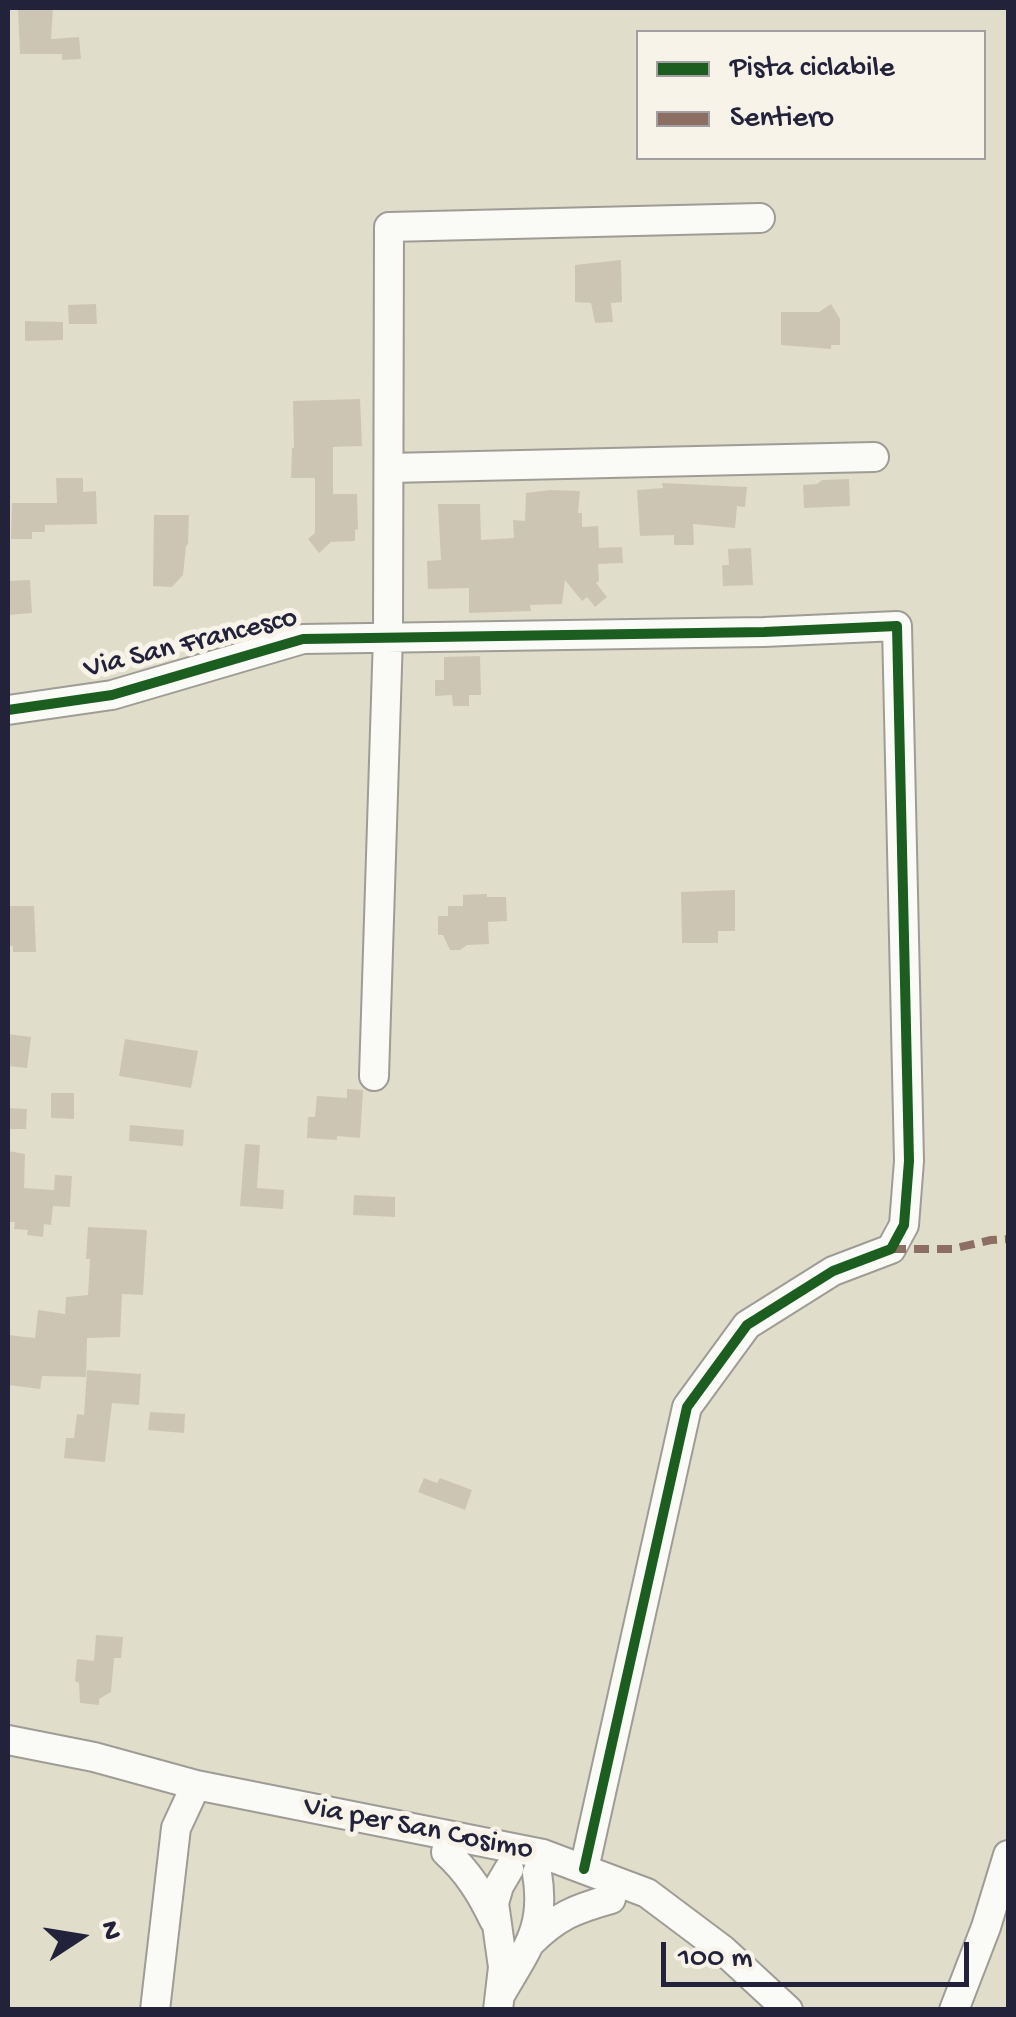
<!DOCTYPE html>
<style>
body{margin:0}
#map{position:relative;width:1016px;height:2017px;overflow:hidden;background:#e0ddcb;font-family:"Gochi Hand",sans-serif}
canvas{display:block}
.frame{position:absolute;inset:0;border:10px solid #22223b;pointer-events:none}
.legend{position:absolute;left:636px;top:30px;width:350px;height:130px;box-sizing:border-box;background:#f7f3e8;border:2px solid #a29fa3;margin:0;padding:12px 18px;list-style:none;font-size:30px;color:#22223b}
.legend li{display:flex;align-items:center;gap:20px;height:50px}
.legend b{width:50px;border:2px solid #a29fa3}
.north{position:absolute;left:30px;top:1887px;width:100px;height:100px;-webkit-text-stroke:8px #f7f3e8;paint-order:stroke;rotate:78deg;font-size:28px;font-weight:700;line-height:40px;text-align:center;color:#22223b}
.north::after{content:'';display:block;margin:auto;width:35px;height:45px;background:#22223b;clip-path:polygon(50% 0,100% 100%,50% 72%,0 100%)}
.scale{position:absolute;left:661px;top:1942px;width:308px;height:45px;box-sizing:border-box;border:5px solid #22223b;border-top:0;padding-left:12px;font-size:30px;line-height:35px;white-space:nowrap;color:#22223b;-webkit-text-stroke:8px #f7f3e8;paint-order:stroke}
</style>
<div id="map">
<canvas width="1016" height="2017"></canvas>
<div class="frame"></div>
<ul class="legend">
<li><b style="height:12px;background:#1b5e20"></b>Pista ciclabile</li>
<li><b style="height:12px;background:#8d6e63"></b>Sentiero</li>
</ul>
<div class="north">N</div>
<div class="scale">100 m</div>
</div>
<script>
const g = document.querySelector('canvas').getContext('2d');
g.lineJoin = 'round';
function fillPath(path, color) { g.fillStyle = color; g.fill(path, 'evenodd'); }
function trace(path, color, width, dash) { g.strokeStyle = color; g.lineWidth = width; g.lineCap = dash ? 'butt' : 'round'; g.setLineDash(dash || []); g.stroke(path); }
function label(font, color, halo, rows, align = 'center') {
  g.font = font + ' "Gochi Hand",sans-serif'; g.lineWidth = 10; g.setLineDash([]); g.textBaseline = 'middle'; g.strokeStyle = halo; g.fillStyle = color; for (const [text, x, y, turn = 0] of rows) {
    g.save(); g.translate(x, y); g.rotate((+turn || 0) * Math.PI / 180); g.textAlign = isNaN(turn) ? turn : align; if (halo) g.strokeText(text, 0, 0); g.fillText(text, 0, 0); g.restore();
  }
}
fillPath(new Path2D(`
 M18,8H53L51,39L79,37L81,59L62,60V54H20Z
 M621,260L622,302L611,303L613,322L595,323L591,303L575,302V265Z
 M96,304L97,324H69L68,305Z
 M831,304L840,319V345H831V349L781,345V312H819Z
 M25,321L63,322V340L25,341Z
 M360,399L362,446L333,447V494H357L358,529L355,530V541L331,542L319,553L308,539L315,533V478H291L292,448H294L293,401Z
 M56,478H83V492L96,491L97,524L45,525V532H32V539H11L12,503H57Z
 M849,479L850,506L804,508L803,485L817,484L822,480Z
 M662,483L747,487L745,507L737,506L735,528L693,524L694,545H674V535L640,536L637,490L663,488Z
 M550,490L580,491L578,513H582V527L598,526L599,548L622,547L623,563L598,564L599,581L596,583L607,597L595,607L587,597L582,601L565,580L562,604L530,605L531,611L469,613V588L428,589L427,561L441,560L438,504H480L481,540L514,538L513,520L525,521L526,493Z
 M154,515H189L188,544L186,546L183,575L172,587L153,586Z
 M751,548L753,585L723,586L722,565H729L728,549Z
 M30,580L32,613L8,615V581Z
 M480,656L481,695H469V706H453L452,695L435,696V680H444V657Z
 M735,890V931H718V943H682L681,892Z
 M487,894V897H506L507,921L488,922L489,944L467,945L460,950H450L443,935H438V916H448V906H463V895Z
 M8,906H34L36,952H13V946H8Z
 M8,1034L31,1037L27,1068L8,1066Z
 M125,1039L198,1051L191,1088L119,1076Z
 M347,1089L363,1090L360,1138L337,1136V1140L307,1138L308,1117H315L317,1096L347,1098Z
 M51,1093H74V1119L51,1118Z
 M8,1108L27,1109L26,1129H8Z
 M130,1125L184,1130L183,1146L129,1141Z
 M245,1144L260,1145L257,1188L284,1190L283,1209L240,1206Z
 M8,1151L25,1154L24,1188L54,1190L55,1175L72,1176L70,1207L53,1206L51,1225L44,1224L43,1237L27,1235L28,1230L14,1229L15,1222H8Z
 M354,1195L395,1197V1217L353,1215Z
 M88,1227L147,1230L143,1295L122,1294L120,1337L87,1338L86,1377L42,1376L40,1389L8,1385V1335L35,1338L38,1310L65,1314L66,1297L88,1295L90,1259H86Z
 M87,1370L141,1374L139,1405L112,1403L105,1462L64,1458L66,1438H74L77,1414L84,1415Z
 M150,1412L185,1414L184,1433L148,1430Z
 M424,1478L437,1483L440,1478L472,1490L465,1510L418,1492Z
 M96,1635L123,1637L121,1658H114L111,1692L99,1699V1705L80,1703L79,1683L75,1681L77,1659L94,1661Z`), '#cdc5b4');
const minor = new Path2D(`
 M389,468L874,457
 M8,710L112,695L303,639L764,632L897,626L909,1161L904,1225L891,1249L833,1271L747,1325L687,1407L584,1869
 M374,1076L388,636L389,227L760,218
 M8,1740L94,1757L196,1785L543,1854L647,1893L723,1950L788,2010
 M446,1852C468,1872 481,1893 494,1920
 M530,1943C557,1916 575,1909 611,1899
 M502,1992C528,1947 546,1927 537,1873
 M155,2010L176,1828L196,1785
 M498,2010L503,1967L494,1903L499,1886L509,1869
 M954,2010L986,1927L1008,1855`);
trace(minor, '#9e9c95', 32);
trace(minor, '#fafaf7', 28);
trace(new Path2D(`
 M891,1249H952L991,1240L1008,1239`), '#8d6e63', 8, [15, 8]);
trace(new Path2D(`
 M8,710L112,695L303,639L764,632L897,626L909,1161L904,1225L891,1249L833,1271L747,1325L687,1407L584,1869`), '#1b5e20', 10);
label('30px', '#22223b', '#f7f3e8', [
 ["Via San Francesco",191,645,-14],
 ["Via per San Cosimo",418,1830,11]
]);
</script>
